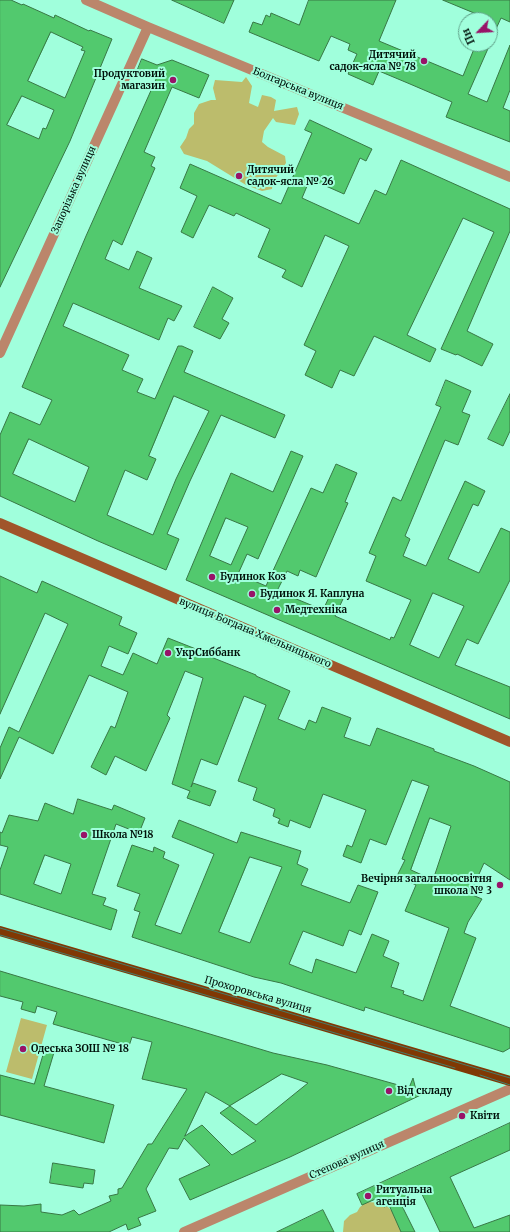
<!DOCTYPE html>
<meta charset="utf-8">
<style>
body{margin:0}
#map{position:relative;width:510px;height:1232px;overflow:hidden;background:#a0ffdc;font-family:Merriweather,serif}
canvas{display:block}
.north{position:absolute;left:458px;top:12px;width:40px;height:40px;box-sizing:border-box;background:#a0ffdc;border:1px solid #60a088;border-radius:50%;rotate:245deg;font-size:11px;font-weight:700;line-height:16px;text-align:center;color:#00110a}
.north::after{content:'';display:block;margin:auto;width:14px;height:18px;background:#981368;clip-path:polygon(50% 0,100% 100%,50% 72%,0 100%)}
</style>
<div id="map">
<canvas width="510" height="1232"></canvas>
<div class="north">Пн</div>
</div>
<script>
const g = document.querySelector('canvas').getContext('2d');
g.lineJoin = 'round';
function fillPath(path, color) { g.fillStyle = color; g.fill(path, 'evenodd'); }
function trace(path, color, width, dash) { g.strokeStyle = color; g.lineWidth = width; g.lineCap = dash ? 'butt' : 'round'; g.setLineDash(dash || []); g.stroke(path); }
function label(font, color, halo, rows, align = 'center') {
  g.font = font + ' Merriweather,serif'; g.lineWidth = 4; g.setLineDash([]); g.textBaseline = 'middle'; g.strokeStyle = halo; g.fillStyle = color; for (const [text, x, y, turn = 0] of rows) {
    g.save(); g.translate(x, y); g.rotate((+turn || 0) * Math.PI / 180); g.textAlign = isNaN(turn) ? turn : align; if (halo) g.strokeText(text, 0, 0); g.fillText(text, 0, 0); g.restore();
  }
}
fillPath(new Path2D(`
 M246,77L252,86L249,103L258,107L262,95L271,97L276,100L274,111L297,107L299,114L295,125L276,122L273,118L264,131L262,142L268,147L285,156L286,163L273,182L272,189L262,191L246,185L207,161L184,154L180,147L186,138L189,129L194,124V113L199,104L211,100H216L213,88L215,80L242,82Z
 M21,1018L47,1025L32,1079L6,1072Z
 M366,1202L384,1203L392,1211L406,1232H343L344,1221L350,1215L357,1212L360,1207Z`), '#bcbc6c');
const building = new Path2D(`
 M0,0H11L22,5L23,4L54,18L55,15L89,31L90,30L112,39L70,141L0,287ZM51,32L83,47L81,50L85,51L65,98L28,81ZM22,96L54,110L46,129L43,128L39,139L7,125Z
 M172,0H234L224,23Z
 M309,0H396L379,41L463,76L476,44H490L468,94L487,102L510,45V90L503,108L510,111V142L446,117L452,102L410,84L379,71L373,85L348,74L357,54L348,50L350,44L331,36L319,61L249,32L253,22L262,25L266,15L270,17L271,13L299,25Z
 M443,0H510V22L501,18L490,42V20Z
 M142,59L157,65L172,60L209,75L199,98L172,87L144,152L155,157L151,166L155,168L122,245L113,240L105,259L129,270L137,251L152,258L139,288L182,306L174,321L168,318L159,340L73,303L63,326L129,355L122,370L143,379L137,392L155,399L178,346H182L193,351L184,372L285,415L275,438L221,415L190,481L167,534L179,539L166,570L98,541L0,496V435L10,412L40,425L52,400L22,387L86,236L157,77L138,69ZM174,396L209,411L176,479L153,535L107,515L125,470L147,480L156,459L149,456ZM29,439L89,467L75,502L13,474Z
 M310,120L372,149L366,161L360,158L344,194L310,179L302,198L359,224L375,190L386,195L401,160L510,209V231L467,331L493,344L482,366L457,354L456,355L441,349L494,232L463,218L407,335L436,349L430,362L374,336L354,376L340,370L332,388L305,375L316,351L304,345L349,246L325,235L302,287L282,277L286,270L258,257L270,229L236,213L234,216L209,205L193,238L181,232L197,196L180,188L190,164L281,204L312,133L305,130Z
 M213,287L233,298L222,319L229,323L220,339L194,327Z
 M446,380L471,391L462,412L470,415L458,445L445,440L405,536L410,539L403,556L426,566L465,481L485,491L478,506L473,504L448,559L479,573L501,528L510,532V580L478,644L467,639L455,665L510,687V719L186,580L231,473L273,492L291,451L303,456L258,559L247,554L238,574L266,586L311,488L323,493L336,464L357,473L345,502L348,503L316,577L300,570L298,576L287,571L277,591L323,610L331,593L343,599L335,616L390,640L391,637L394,638L411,600L366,581L376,556L369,553L393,497L401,501L441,407L436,405ZM226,518L248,527L231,565L210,556ZM433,593L464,606L439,658L410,645Z
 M510,394V431L503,446L488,439Z
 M0,576L37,593L42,581L122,617L119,625L137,633L128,654L109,646L101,666L123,675L133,653L157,664L168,638L201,651V653L256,675V676L290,691L278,719L305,730L309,720L316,723L322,707L351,718L344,737L370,746L377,728L434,749V751L474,766L510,782V880L484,863L470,894L482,899L468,922L464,933L476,938L450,1006L510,1028V1048L503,1052L365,1007L364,1011L281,983L254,977L132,937L140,912L134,910L140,894L117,886L132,845L153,852L154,847L165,852L163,858L179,865L155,925L181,934L214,854L172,837L179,820L237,843L241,832L301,851L297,864L308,869L301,885L350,903L358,885L378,892L361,935L349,930L343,946L303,931L289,964L312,973L316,959L356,973L372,934L389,941L383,956L399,963L391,987L404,991L403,994L423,1001L449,928L405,911L416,885L397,876L405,860L402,859L429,786L412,780L386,845L370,839L361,863L343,856L347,845L352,847L366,810L323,794L310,828L290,820L288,827L278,823L280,819L273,816L275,809L253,800L257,788L238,781L266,705L244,696L217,765L201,759L191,787L193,783L216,791L210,806L187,798L190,791L172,784L203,678L185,671L167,715L170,718L146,771L115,756L106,775L91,767L111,726L115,728L128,692L89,675L53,754L19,737L0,779V748L9,727L19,732L68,624L45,613L0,714ZM430,818L451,826L433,880L411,870ZM250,857L282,867L250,943L219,932Z
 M78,799L112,810L114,805L145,818L139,833L116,824L92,894L106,898L103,905L117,910L111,930L0,894V870L8,847L0,845V832L2,833L9,815L38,821L45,803L73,814ZM45,855L71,864L61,894L34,884Z
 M0,971L273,1053L327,1065L409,1088L413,1078L416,1090L425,1093L290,1157L190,1200L179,1179L210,1165L184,1138L178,1149L169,1148L146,1189L156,1211L138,1218L141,1225L128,1230L126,1224L109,1232H0V1205L24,1206L41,1204V1212L62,1215L74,1210L79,1215L111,1201L109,1196L118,1194V1189L122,1188L148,1144H152L187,1089L142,1079L152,1042L132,1037L129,1046L53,1024L57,1012L37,1006L35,1013L21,1009L23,1002L0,996ZM282,1074L308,1083L256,1125L230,1106ZM206,1092L230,1106L220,1113L256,1141L232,1155L202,1125L185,1136Z
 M46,1046L55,1049L44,1086L114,1105L104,1143L0,1115V1075L34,1084Z
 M510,1123V1150L450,1177L474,1228L510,1215V1232H440L420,1190L399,1200L415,1232H401L389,1205L384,1207L380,1197L362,1205L357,1194Z
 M53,1163L95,1170L93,1184L84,1183L83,1188L50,1183Z
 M323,1210L334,1232H277Z`);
fillPath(building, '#52c96e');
trace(building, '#387845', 1);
trace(new Path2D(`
 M86,0L148,27L510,177
 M0,353L148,27
 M184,1232L510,1089`), '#bb866b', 10);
trace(new Path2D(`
 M0,523L510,742`), '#a0552a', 10);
trace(new Path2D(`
 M0,931L510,1081`), '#803804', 10);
trace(new Path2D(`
 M0,928L510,1078
 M0,935L455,1068
 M480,1075L510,1085`), '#487c69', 1);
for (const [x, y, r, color] of [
 [424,61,4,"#981368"],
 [173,80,4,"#981368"],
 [239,176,4,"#981368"],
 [212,577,4,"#981368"],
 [252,594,4,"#981368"],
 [277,610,4,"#981368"],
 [168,653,4,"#981368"],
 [84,835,4,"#981368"],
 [500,885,4,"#981368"],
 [23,1049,4,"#981368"],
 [389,1091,4,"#981368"],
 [462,1116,4,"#981368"],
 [368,1196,4,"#981368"]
]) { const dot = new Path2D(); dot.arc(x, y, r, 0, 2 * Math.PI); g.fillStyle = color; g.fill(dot); trace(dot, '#a0ffdc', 1.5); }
label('bold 10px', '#00110a', '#a0ffdc', [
 ["Дитячий",416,55,"right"],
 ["садок-ясла № 78",416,67,"right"],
 ["Продуктовий",165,74,"right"],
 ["магазин",165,86,"right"],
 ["Дитячий",247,170],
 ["садок-ясла № 26",247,182],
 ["Будинок Коз",220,577],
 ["Будинок Я. Каплуна",260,594],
 ["Медтехніка",285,610],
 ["УкрСиббанк",176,653],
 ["Школа №18",92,835],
 ["Вечірня загальноосвітня",492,879,"right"],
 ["школа № 3",492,891,"right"],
 ["Одеська ЗОШ № 18",31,1049],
 ["Від складу",397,1091],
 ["Квіти",470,1116],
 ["Ритуальна",376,1190],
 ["агенція",376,1202]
], 'left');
label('10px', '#00110a', '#a0ffdc', [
 ["Болгарська вулиця",298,89,22],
 ["Запорізька вулиця",74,190,-66],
 ["вулиця Богдана Хмельницького",255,633,23],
 ["Прохоровська вулиця",258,995,16],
 ["Степова вулиця",347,1160,-24]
]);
</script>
